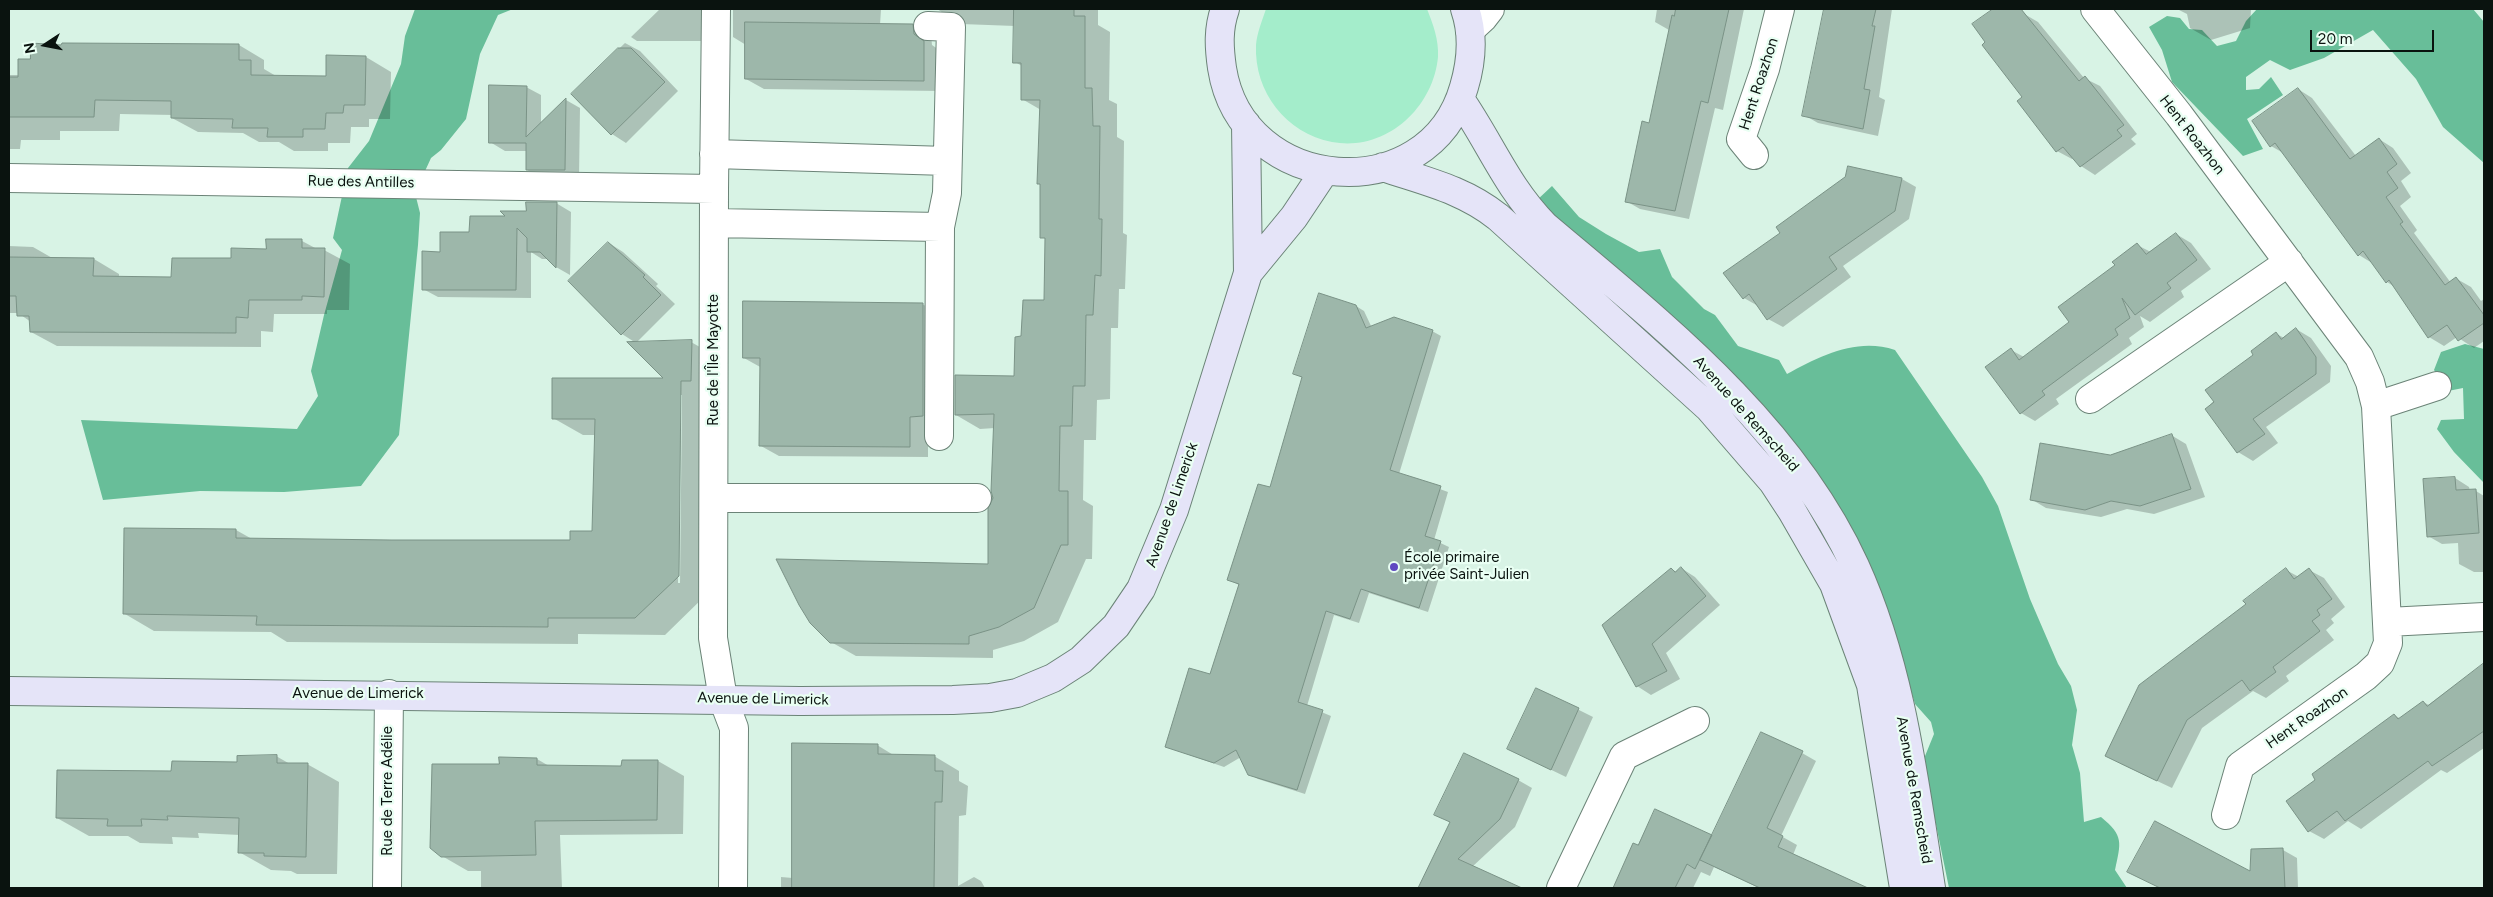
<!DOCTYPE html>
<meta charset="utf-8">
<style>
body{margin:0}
#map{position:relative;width:2493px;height:897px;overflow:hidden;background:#d8f3e5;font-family:Figtree,sans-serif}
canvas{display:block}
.frame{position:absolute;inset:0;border:10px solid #0a130f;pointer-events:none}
.north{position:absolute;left:20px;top:20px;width:50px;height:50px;-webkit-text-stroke:4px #e9fff3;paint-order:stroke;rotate:259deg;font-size:14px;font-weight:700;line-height:20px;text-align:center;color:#0a130f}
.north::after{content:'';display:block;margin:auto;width:18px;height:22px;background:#0a130f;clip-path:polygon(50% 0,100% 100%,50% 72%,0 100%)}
.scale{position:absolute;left:2310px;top:30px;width:124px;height:22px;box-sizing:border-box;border:2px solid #0a130f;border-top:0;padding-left:6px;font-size:15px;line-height:18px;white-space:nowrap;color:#0a130f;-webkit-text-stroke:4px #e9fff3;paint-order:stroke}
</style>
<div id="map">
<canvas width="2493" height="897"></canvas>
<div class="frame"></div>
<div class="north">N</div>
<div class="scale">20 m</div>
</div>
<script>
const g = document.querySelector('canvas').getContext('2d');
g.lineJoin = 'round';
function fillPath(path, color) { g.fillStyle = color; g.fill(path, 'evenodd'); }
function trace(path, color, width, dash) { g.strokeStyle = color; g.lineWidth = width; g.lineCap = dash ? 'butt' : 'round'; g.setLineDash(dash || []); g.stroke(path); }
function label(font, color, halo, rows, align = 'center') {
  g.font = font + ' Figtree,sans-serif'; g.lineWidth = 4.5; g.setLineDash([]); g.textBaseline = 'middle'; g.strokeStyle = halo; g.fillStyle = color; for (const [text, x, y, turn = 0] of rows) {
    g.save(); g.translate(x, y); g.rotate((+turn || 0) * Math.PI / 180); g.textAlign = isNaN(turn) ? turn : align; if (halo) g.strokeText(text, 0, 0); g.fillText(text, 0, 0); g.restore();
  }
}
fillPath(new Path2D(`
 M1266,9H1427C1433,24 1439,40 1438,57C1433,109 1385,152 1332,142C1286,133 1254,92 1256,45C1257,33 1262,21 1266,9Z`), '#a4edcb');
fillPath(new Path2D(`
 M415,9H513L498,15L480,54L466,119L441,150L431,158L415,193L420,213L418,245L399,435L361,486L284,492L200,491L103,500L81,420L297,429L318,396L311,371L324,315L342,250L333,238L348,168L369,141L401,64L405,36Z
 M2257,9H2473L2484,22V163L2443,127L2416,79L2373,30L2324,58L2290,70L2270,60L2246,77V90L2259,89L2271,77L2283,95L2247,119L2263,149L2243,156L2172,82L2162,50L2149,27L2167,16L2180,18L2189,29L2202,30L2217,46L2236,41L2246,21Z
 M1552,186L1579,217L1606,234L1639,252L1660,249L1672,277L1704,309L1715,315L1738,346L1779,360L1787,374C1820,356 1857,337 1895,350L1982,477L1998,506L2030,599L2058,664L2071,686L2077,710L2072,745L2080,773L2084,822L2101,817C2124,836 2121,842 2115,870L2127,888H1949L1923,761L1934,734L1931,722L1915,704L1904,667L1842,514L1536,201Z
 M2465,344L2484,349V483L2454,452L2437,429L2441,420L2464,419L2463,388L2448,391L2434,370L2441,352Z`), '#68be99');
fillPath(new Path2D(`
 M660,9H709L707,41H637L631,37Z
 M733,9H881L880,25H913L931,35L932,45L942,52V91L764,89L746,79V45L733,37Z
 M937,9H1098V25L1110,32L1109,100L1117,104V137L1124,141L1123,233L1127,235L1125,289H1119L1118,328H1111L1110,399L1097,400L1096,440H1084L1083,500L1093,506L1092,559H1086L1058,622L1024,641L993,650V658L856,656L831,642L989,565L995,428L980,429L956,415L1016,377L1045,301L1046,239L1042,237V185L1038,183L1041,110L1022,99V66L1015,62V26L961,24Z
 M1657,9H1744L1723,110L1715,108L1689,219L1640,209L1626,201L1650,124L1669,30L1655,22Z
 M1826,9H1892L1879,97L1885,100L1878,136L1818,123L1804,115Z
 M1995,9H2021L2026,15L2038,22L2084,78L2100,86L2137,134L2131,139L2136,144L2095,175L2081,166L2073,158L2072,159L2057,151L2024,97L1974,25Z
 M2177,9H2251L2250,28L2211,40L2190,28L2187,14Z
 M625,43L640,51L678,91L626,143L612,134L572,94Z
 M239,45L264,60V69L276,76L327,78L366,57L391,72L390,119H369V127H351L350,143H328V151H294L279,142H259L243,133L198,132L172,118L173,115L120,114L119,131H60V140H21L20,149H9V75H19L31,61L63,47Z
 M526,87L541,95V125L566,100L580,108L579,178H542L527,170V151H505L490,142Z
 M2298,89L2312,98L2356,156L2379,139L2393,148L2411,173L2401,181L2411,197L2400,206L2417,230L2414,233L2451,283L2457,279L2471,287L2481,301L2484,299V341L2474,348L2457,337L2444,346L2429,337L2395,287L2387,282L2372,263L2359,255L2285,154L2271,146Z
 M1849,168L1902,179L1916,187L1909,219L1843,266L1851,277L1783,327L1768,319L1758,306L1744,298L1846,177Z
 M556,203L571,212L570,275L556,267L549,259H542L531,252V298L438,297L423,289L441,253L471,234L508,217Z
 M2176,234L2191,243L2211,269L2181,291L2184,297L2150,322L2140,316L2144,327L2129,338L2132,344L2056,399L2059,404L2035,421L2021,413L2011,350L2024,357L2071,322L2116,266L2137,245L2151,252Z
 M267,240L302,241L317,249L324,250L350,264L349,310H327V314H274L273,332L261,331V347L57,346L31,332V322L18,313H9V246L33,247L54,259H94L119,274V277L172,278L267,250Z
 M609,243L623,252L658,284L656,286L675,304L636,343L622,334Z
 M922,304L941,314L928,427V457L779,456L761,446L762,368L744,358Z
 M1356,306L1364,311L1372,328L1432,331L1441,336L1399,474L1448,492L1434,540L1449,547L1428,612L1369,593L1359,623L1334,615L1307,706L1331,716L1305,794L1258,779L1249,774L1241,757L1224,767L1166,747L1211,676L1239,585L1229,580L1271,489L1303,378L1294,373Z
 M2296,329L2311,338L2331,366L2330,382L2266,427L2278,443L2253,461L2238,452L2206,409L2277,334L2284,338Z
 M691,342L721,359L708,593L665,635L578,634V644L287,642L271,632L154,631L125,614L236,530L252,539L571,542L593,533L596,435H583L553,418L666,380ZM680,395H682L680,583H678Z
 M2171,435L2186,444L2205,497L2154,514L2127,509L2101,517L2046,508L2031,499L2110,456Z
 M2455,478L2469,487L2470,491H2476L2484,496V572H2474L2459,564L2458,543L2442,544L2428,536Z
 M1681,568L1695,577L1720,605L1666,653L1680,679L1651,695L1637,686L1671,569L1677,572Z
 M2286,570L2299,577L2309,570L2324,578L2345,607L2331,619L2334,623L2326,630L2334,640L2286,676L2289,681L2266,698L2253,691L2202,728L2172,788L2121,764Z
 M2475,672L2484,678V748L2447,773L2441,770L2361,829L2348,821L2324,839L2309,831L2316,780L2394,715L2401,719L2423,702L2429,705Z
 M1537,689L1593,717L1566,777L1508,749Z
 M877,745L895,756H934L959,771V781L968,786L966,815L959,816L958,886L974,877L981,881L985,888H781V877L793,878Z
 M1802,753L1816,761L1781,836L1797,845L1793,855L1826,872L1829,888H1759L1714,867L1710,876L1701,872L1693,888H1613L1634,845L1638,847L1712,837Z
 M276,756L290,764H307L339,782L337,874H297L291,871L271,870L239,852L240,835L198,833L199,838L172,837L173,844L140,843L128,836H89L57,818L172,772Z
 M537,759L549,766L622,767L623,761H658L684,776L683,834L560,835L562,888H481V871H468L442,856L500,766Z
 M1518,780L1532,788L1515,827L1472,867L1508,885L1507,888H1419L1451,823L1436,814Z
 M2283,850L2297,858L2298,888H2160L2129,871L2252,873Z`), '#0003');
const building = new Path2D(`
 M1014,9H1074V16H1085V88H1092L1093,126H1100L1099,219H1102L1101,276L1095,275L1093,315H1086L1085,386H1073L1072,426H1060L1059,491H1068V545H1061L1034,608L999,627L969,636V644L830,643L810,623L799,605L776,559L988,564V508L993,498L991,491L994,414L955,415V375L1014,376L1015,337L1021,336L1023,300H1044L1045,238H1040V184H1037L1040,100H1021V63H1013Z
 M1676,9H1729L1708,103L1701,101L1675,211L1625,202L1642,121L1649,123L1672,15L1674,16Z
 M1824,9H1876L1872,26H1875L1864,89L1870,90L1863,129L1802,116Z
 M1993,9H2021L2079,81L2085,76L2124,125L2117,130L2122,136L2080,167L2063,147L2056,152L2017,101L2022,97L1982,45L1985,42L1972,24Z
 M745,22L913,24L914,34L924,41V81L745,79Z
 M31,43L61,45L62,43L239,44V60H251V75L326,76V55L366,56L365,105H344L343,113H326L325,129H303V137H267L268,128H232L233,119L171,118V101L95,100L94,117H9V77H18V59H30Z
 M618,48H631L665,82L611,135L571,94Z
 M489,85L527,86L526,137L566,98L565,170H526V143H489Z
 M2298,88L2350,159L2379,138L2397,164L2387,172L2398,188L2386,197L2403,222L2400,224L2445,285L2456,277L2484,315V323L2458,341L2447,325L2428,338L2389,280L2386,283L2363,251L2358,256L2275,143L2270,147L2252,121Z
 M1848,166L1902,178L1895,211L1829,257L1837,269L1767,320L1749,294L1743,299L1723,273L1780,233L1776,227L1845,177Z
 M526,202H557L556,268L540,252H527V238L517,228L516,290H422V251L440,252V232H469L470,216H505L500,211H526Z
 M2176,233L2197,260L2167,283L2171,288L2135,315L2122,298L2130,318L2115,329L2118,335L2042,391L2045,395L2020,414L1985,367L2011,348L2019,360L2069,322L2058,307L2115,265L2112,262L2137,243L2146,254Z
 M266,239H302V248H325L324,297L302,296V300H249L248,318L236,317V333L30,332L29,316H17L16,296H9V257L94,258L93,276L171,277L172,258H231V248L266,249Z
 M608,242L645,275L643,277L661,295L621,335L568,281Z
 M1319,293L1356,305L1366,328L1394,317L1433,330L1390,470L1441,486L1425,536L1441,541L1419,608L1361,589L1350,619L1326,611L1298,702L1323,710L1297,790L1248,775L1236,750L1214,763L1165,747L1189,668L1210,674L1239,584L1227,580L1258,484L1270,487L1302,377L1293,374Z
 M743,301L923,303V416L910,417V447L759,446L760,358H743Z
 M2296,328L2316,357V374L2253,419L2265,434L2237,453L2205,409L2214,402L2205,390L2253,355L2251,351L2276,332L2281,339Z
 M692,340L691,381H681L679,576L635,618H548V627L256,625L257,616L123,614L124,528L236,529V538L391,540H570V531H592L595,419H552V378H663L627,342Z
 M2172,434L2191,489L2140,506L2111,501L2085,510L2030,500L2040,443L2110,455Z
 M2455,477L2456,490L2476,489L2479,533L2427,537L2423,479Z
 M1681,567L1706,596L1652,644L1667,671L1636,687L1602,625L1671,568L1675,572Z
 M2286,568L2294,579L2309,568L2332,599L2317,610L2320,615L2312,621L2320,631L2273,667L2276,672L2250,691L2242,680L2187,720L2157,781L2105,756L2139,685L2246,604L2243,601Z
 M2484,663V731L2432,766L2428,761L2345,821L2337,811L2308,832L2286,801L2315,780L2312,774L2394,714L2398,719L2423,701L2427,706Z
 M1536,688L1579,708L1551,770L1507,749Z
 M1761,732L1803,751L1767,828L1783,836L1778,847L1868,888H1760L1700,860Z
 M792,743L878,744V754L935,755V771H943L942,802H935L934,888H792Z
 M1464,753L1519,779L1500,819L1458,859L1522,888H1418L1450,822L1434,815Z
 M277,755V763H308L306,857L264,856V853H238L239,818L167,816L168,820L141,819L142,826H107L108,819L56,818L57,770L171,771L172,761L237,762V756Z
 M499,757L537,758V765L621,766L622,760H658L657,820L535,821L536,855L441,857L430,848L432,764H499Z
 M1655,809L1712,835L1695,869L1687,864L1675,888H1613L1633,843L1638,845Z
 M2155,821L2250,871L2251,849L2283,848L2285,888H2160L2127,872Z`);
fillPath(building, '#9db7aa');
trace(building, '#7a9286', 1);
const street = new Path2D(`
 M716,9L714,189L713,638L723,699L734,728L733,888
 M2095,9L2179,115L2359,357L2370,382L2376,406L2388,643L2380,663L2366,676L2240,766L2226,815
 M928,26L951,27L947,193L940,227L939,436
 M1470,30L1483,18L1490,9
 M714,154L947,161
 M1754,155L1741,139L1765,69L1780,9
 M9,178L714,189
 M714,223L940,227
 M2090,399L2289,262
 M2376,406L2437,386
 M714,498H977
 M2388,622L2484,617
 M387,888L389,694
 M1561,888L1624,756L1695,721`);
const secondary = new Path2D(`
 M1225,9C1218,29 1219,47 1222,68C1242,196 1429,210 1464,87C1472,60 1474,35 1465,9
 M1460,99C1491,144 1506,186 1545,226C1661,324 1790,424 1855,566C1901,667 1914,780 1931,888
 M1246,124L1248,273
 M1383,167C1424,181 1463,189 1498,217L1709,408L1773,482L1792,511L1834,584L1871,685L1904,888
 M9,691L800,701L953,700L990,698L1017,693L1053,678L1081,660L1116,626L1141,589L1174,510L1248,273L1294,217L1324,172`);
trace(street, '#6b8377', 30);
trace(secondary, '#6b8377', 30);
trace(street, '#fff', 28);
trace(secondary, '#e5e4f8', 28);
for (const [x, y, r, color] of [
 [1394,567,5,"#5f49c1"]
]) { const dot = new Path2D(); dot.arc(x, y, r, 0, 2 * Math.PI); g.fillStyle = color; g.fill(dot); trace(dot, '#e9fff3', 2); }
label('15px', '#0a130f', '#e9fff3', [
 ["Hent Roazhon",1759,84,-72],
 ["Hent Roazhon",2192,135,52],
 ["Rue des Antilles",361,182,1],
 ["Rue de l'Île Mayotte",714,360,-90],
 ["Avenue de Remscheid",1746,414,48],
 ["Avenue de Limerick",1172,505,-71],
 ["Avenue de Limerick",358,694],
 ["Avenue de Limerick",763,699,1],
 ["Hent Roazhon",2307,718,-35],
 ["Avenue de Remscheid",1914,790,80],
 ["Rue de Terre Adélie",388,791,-90]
]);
label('15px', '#0a130f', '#e9fff3', [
 ["École primaire",1404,558],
 ["privée Saint-Julien",1404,575]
], 'left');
</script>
